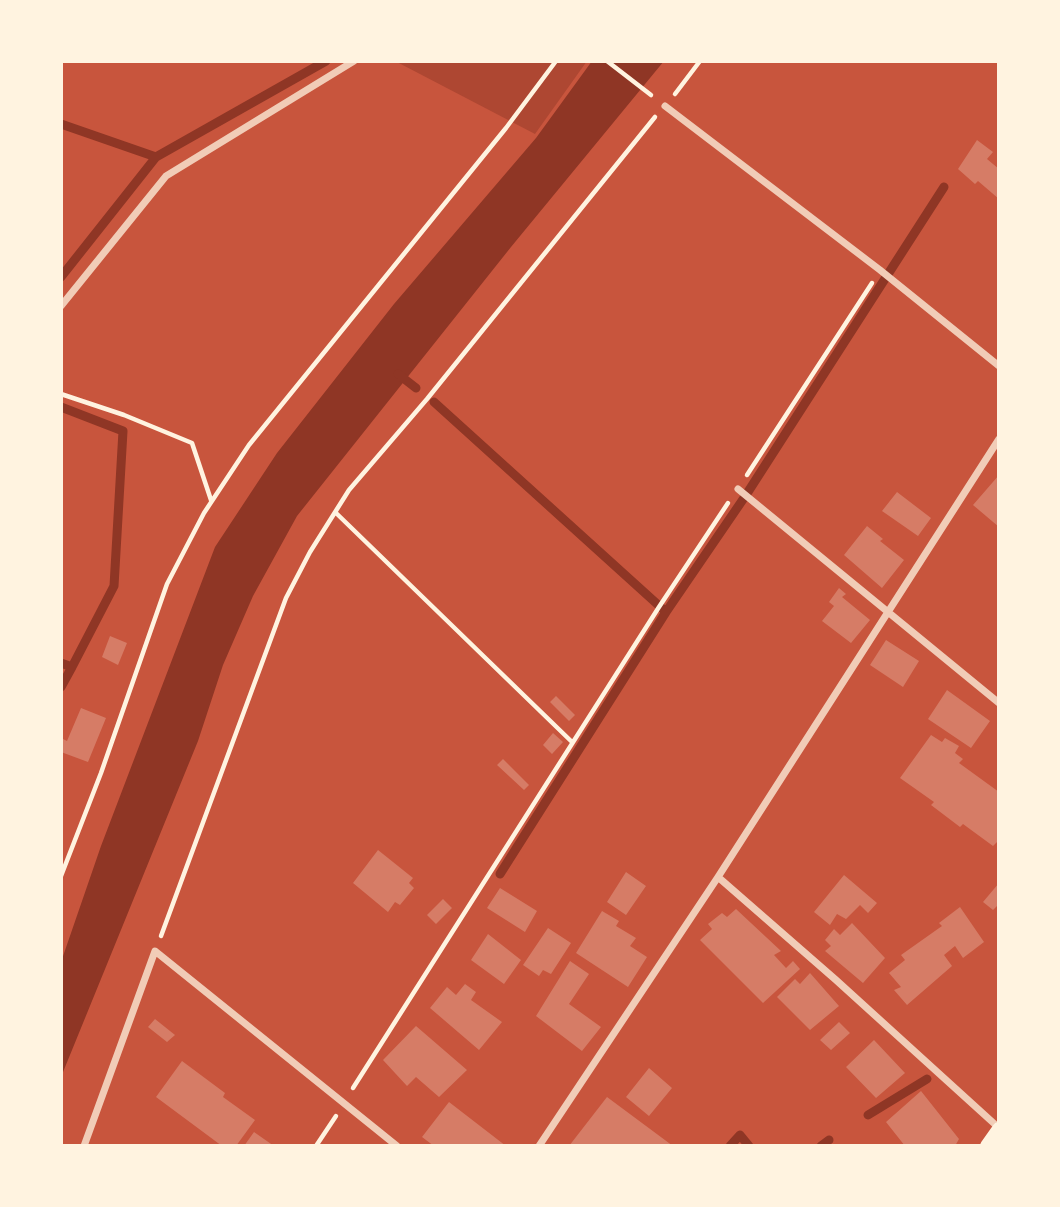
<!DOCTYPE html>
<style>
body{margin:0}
#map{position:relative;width:1060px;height:1207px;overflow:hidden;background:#c8553d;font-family:"Asap Condensed",sans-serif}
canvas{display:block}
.frame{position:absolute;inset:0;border:63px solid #fff3e0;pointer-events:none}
</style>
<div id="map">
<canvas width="1060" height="1207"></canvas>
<div class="frame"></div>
</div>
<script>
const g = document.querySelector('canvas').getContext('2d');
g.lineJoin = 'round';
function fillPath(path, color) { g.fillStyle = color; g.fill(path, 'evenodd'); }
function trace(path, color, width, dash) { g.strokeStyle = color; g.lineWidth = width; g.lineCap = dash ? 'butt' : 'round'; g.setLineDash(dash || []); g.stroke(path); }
fillPath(new Path2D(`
 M395,61H587L535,134Z`), '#ae4732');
fillPath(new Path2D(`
 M592,61H664L511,247L297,516L253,596L223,665L198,741L61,1077V962L101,846L215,547L277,453L394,304L536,138Z`), '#8f3625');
trace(new Path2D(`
 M61,124L156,157
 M61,277L156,157L326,61
 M398,374L416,388
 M434,402L666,612L746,495L944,187
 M61,407L123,431L114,586L72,667
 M61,663L72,667L61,687
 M500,874L666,612
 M868,1115L927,1079
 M730,1146L740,1135L749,1146
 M821,1146L829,1140`), '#8f3625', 9);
fillPath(new Path2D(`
 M977,140L993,152L987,159L999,169V199L978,181L975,184L958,169Z
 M999,475V527L973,505Z
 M897,492L931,518L918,536L882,511Z
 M867,526L883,539L880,541L904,560L882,588L844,555Z
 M839,588L846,594L842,597L870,620L851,643L822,621L834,606L829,602Z
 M110,636L127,643L118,665L102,657Z
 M886,640L919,661L903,687L870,665Z
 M947,690L990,721L971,748L928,719Z
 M556,696L575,715L569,721L550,702Z
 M81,708L106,718L88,762L61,752V738L67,741Z
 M553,733L563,742L552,754L543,745Z
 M931,735L942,742L945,738L959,746L955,753L963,759L959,763L999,792V840L993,846L963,824L960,827L931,805L934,802L900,778Z
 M503,759L529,785L524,790L497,765Z
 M378,850L413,878L409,883L414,888L400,905L395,902L388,912L353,883Z
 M626,872L646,886L626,915L607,902Z
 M844,875L877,903L868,913L860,905L846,919L837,914L830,925L814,912Z
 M999,883V904L993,910L983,902Z
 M500,888L537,911L525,932L487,908Z
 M443,899L452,908L436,924L427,915Z
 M960,907L984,942L963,958L955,946L944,955L952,966L907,1005L894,990L901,987L889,973L905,960L901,955L942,926L939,923Z
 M736,909L781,951L774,955L786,968L793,961L800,969L763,1003L700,940L712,929L708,924L722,913L727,917Z
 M602,911L619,921L616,926L636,938L630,946L647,957L628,987L576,953Z
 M852,923L885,958L863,983L825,951L831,946L825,940L834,929L840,935Z
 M548,928L571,943L551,974L543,970L539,976L523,965Z
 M488,934L521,960L504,984L471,960Z
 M570,961L589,974L569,1004L601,1027L582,1051L536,1016Z
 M810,973L839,1006L810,1030L777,997L795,979L800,984Z
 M465,984L476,992L471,1000L502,1022L479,1050L430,1008L447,987L456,995Z
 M155,1019L175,1035L167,1042L148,1027Z
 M839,1022L850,1033L831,1050L820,1040Z
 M416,1026L467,1070L439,1097L416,1077L407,1086L383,1060Z
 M874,1040L905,1073L876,1098L846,1067Z
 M182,1061L225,1093L223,1097L255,1120L236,1146H222L156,1097Z
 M649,1068L672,1088L649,1116L626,1097Z
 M921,1091L959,1139L955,1146H905L886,1122Z
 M607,1097L673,1146H569Z
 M449,1102L506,1146H434L422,1137Z
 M254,1132L274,1146H244Z`), '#d67c66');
trace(new Path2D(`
 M607,61L651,95
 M675,94L700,61
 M61,394L124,415L192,443L211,500
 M747,475L872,283
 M335,512L572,742
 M61,876L101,773L167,584L204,513L249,445L506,128L556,61
 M161,936L286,598L310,552L349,490L427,399L655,117
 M353,1088L659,607L728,503
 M316,1146L336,1116`), '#fff3e0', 4.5);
trace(new Path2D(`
 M665,106L880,270L999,366
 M61,306L166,176L354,61
 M738,489L999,703
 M718,877L836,980L999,1128
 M84,1146L155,951L397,1146
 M539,1146L718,877L999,439`), '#f1ccb7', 7);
trace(new Path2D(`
 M987,1146L999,1129`), '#fff3e0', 14);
</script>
